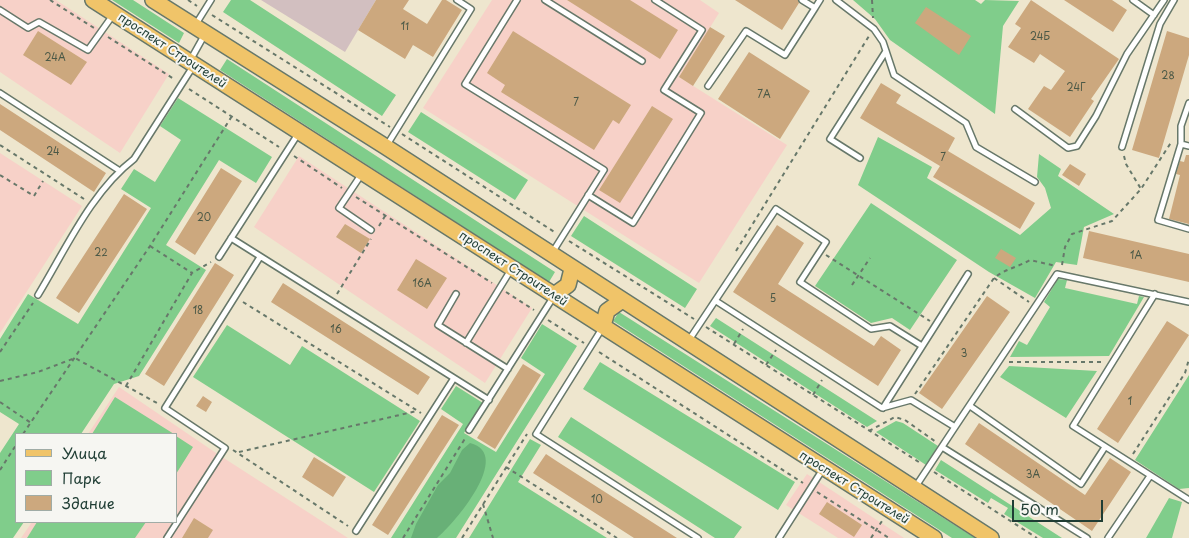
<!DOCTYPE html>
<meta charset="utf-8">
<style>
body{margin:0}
#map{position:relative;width:1189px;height:538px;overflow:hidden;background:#eee6ce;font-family:"Playpen Sans",sans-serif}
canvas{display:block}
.legend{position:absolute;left:15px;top:433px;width:162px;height:90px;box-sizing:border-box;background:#f6f6f2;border:1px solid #a0aca6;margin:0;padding:6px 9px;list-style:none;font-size:15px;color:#1f3d34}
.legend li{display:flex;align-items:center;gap:10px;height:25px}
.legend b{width:25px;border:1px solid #a0aca6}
.scale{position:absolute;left:1012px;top:500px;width:91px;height:22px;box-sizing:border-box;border:2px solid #1f3d34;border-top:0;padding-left:6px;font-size:15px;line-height:18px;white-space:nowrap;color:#1f3d34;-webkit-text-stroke:4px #f6f6f2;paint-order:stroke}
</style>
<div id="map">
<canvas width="1189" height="538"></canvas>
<ul class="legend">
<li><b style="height:6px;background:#f0c469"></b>Улица</li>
<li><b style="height:14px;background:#80cd8b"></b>Парк</li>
<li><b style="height:14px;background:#cca87e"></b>Здание</li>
</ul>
<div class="scale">50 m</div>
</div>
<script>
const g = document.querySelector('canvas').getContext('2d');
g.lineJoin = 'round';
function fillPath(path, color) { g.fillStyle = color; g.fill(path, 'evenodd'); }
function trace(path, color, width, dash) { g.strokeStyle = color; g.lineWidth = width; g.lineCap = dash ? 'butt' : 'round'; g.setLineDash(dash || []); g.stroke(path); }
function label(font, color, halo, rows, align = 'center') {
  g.font = font + ' "Playpen Sans",sans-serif'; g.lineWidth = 4; g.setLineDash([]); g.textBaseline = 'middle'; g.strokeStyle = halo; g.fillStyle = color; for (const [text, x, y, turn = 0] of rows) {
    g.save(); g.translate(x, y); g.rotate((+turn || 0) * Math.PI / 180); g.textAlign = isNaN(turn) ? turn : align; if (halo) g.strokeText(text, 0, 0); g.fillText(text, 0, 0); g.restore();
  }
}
fillPath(new Path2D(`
 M0,0H56L169,74L120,153L0,72Z
 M492,0H700L719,13L679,77L787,145L699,283L423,108Z
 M0,153L82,206L0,333Z
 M299,156L532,308L485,383L254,227Z
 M119,387L219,455L348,538H21L32,522H176V434H88Z
 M807,474L904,538H838L786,505Z`), '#f7d1c8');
fillPath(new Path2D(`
 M261,0H376L345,52Z`), '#d2bfc0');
fillPath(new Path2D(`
 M112,0H133L184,33L179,43Z
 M231,0H250L396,95L382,116L223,12Z
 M853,0H975L981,4L985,0L1019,1L1003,26L995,114L890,40L875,19Z
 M227,59L555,272L549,282L220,70Z
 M178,98L272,157L256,183L219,160L166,245L206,270L139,376L114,384L81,434H16V522H24L13,538H0V453L19,424L0,412V339L28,294L78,324L151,208L121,189L134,169L155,182L181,140L160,126Z
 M421,112L528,180L515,200L408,132Z
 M878,137L932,167L927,178L1020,235L1051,208L1045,188L1037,177L1039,154L1061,169L1058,176L1114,214L1084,227L1077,265L1056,262L1035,298L989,272L858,185Z
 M871,203L957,260L910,330L892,318L871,323L815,286Z
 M584,216L697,289L685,308L571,236Z
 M1058,279L1067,280L1065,288L1137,304L1139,296L1144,297L1109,356L1010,357L1019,341L1027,345L1050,307L1044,302Z
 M619,312L975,538H952L613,321Z
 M716,318L877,421L867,427L710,326Z
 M542,324L577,346L456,538H391L463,424L441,409L456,386L483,403L464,433L496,452L545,374L521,358Z
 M227,325L290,365L302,346L420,421L374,492L193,377Z
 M600,362L795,482L778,510L583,389Z
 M1009,366L1097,371L1066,418L1000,377Z
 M1189,375V488L1179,489L1135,460Z
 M115,397L174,434H92Z
 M571,417L742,527L734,538H715L558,437Z
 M896,421L903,423L938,446L926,465L876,432Z
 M176,436L193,447L176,474Z
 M530,439L541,445L518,482L607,538H469Z
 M941,460L1062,538H1043L1004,514L1008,508L991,498L988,503L935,470Z
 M1169,498L1182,502L1172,538H1146Z
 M37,522H146L135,538H27Z`), '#80cd8b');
fillPath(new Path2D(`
 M470,443C514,454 454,524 437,538H411L416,524L438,485L450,473L462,450Z`), '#68b077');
fillPath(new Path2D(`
 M376,0H409L403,9L427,24L442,0H446L462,10L433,57L413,45L405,59L358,30Z
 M567,0H630L678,30L660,59Z
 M735,0H798L799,3L782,30Z
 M1031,0L1119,59L1091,99L1094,101L1070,137L1028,109L1044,86L1051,90L1065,71L1040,54L1034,63L1008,47L1021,28L1015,24Z
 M1064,0H1112L1127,10L1113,32Z
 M926,7L971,36L959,55L915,23Z
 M710,27L725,36L693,86L679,77Z
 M38,31L87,62L71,85L23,55Z
 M513,31L631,105L619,124L613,120L594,150L501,92L505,85L487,73Z
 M1167,31L1189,38V55L1159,158L1132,150Z
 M749,52L810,91L780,139L718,99Z
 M881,83L901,95L896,103L955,138L948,151L1035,203L1020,229L933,177L940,166L860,118Z
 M0,104L106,173L94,192L0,130Z
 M652,106L673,119L620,203L599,190Z
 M1186,155H1189V224L1169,219L1180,175L1176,174L1180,161L1184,162Z
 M1070,164L1086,174L1079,186L1062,175Z
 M221,168L242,181L195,255L175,242Z
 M124,194L147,209L79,313L56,298Z
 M345,224L370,239L361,253L336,237Z
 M777,225L804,243L778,284L874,346L881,336L901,350L878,386L733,292Z
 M1089,231L1189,254V282L1083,258Z
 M1001,249L1016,258L1010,267L995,258Z
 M416,259L447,278L427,309L397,290Z
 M215,263L234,275L164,386L145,374Z
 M283,283L430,377L418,395L271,302Z
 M987,296L1010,312L942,409L919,393Z
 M1167,321L1189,335L1118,443L1097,429Z
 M523,364L541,375L495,449L477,438Z
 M203,396L212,402L206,412L196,406Z
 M442,415L459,425L388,535L372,525Z
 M979,423L1085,495L1110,458L1131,472L1092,531L965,444Z
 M546,454L558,462L677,538H634L533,473Z
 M314,457L346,477L333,497L302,477Z
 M827,502L862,525L854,537L819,514Z
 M194,518L213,530L208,538H182Z`), '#cca87e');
const service = new Path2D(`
 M517,0L465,84L604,170L552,253
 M545,0L642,61
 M802,0L815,8L820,0
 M836,0L874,29L883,42L894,75L966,123L976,147L1035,182
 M1133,0L1154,15
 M0,10L28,28L39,22L88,50L113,15
 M196,24L211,0
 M191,59L205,34
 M708,86L746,31L785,55L815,8
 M0,93L120,171
 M1189,103L1181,126V144L1158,220L1189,229
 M1015,109L1068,148L1077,146L1096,116L1127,54L1164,0
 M1181,144L1189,146
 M387,145L471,9L457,0
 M1122,147L1160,24L1174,0
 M860,158L830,139L886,51
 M361,175L339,208L371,230
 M588,195L633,223L701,113L664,90L702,30L655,0
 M231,238L489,400
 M219,257L298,134
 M456,294L438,325L508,369
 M1155,294L1073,426L1189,500
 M38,295C66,249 91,192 134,159L194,65
 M716,301L882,408L911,400L955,427L1057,274L1189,302
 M603,327L536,434L698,538
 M689,340L776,209L826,242L800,282L871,329L890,326L922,346
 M466,343L512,268
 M970,406L1081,484L1105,447
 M883,408L968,274
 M469,430L554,296
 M942,447L1087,538
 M916,486L955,427
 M356,531L454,378
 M167,538L225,448L165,408L260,257
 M779,538L823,469
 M1108,538L1150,476`);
const primary = new Path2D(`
 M93,0L934,538
 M153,0L386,147L991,538
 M554,295L568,285L572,269
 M603,326L607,311L621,301`);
trace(service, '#67786a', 8);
trace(primary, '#67786a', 18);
trace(new Path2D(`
 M50,0L94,28
 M188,0L197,6
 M872,0L873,18
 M212,15L390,127
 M108,37L174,79
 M189,89L279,147
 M402,134L556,233
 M0,145L84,199
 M294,156L342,188
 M1124,156L1126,164L1141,189
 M0,175L34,196L43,181
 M356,197L492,283
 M379,226L385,216
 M569,241L694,319
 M150,246L192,273
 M736,251L869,36
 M826,255L930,321
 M1062,265L1065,247L1072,234L1112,221L1141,189L1172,141
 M994,278L1029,302
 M852,285L870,258
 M506,292L534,310
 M337,294L371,239
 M243,302L421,413
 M548,320L584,343
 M706,327L922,464
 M734,344L743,329
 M0,352L33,303
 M599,352L803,483
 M1009,362H1102
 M766,365L776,350
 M0,381L38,372L75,358L157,403
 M126,386L192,273L211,262
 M915,394L994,278C1005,269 1018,267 1030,260L1056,266
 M813,395L822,380
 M0,402L31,423
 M869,431L895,417L905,420L936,442
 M23,434L150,246L232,116
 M233,450L348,526
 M239,452L417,411
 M1133,454L1185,373L1189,359
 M506,467L617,538
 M0,470L16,445
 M934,472L1037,538
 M817,492L889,538
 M483,504L493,538
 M403,538L466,437
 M462,538L527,434
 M871,538L882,521`), '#67786a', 2, [4, 4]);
trace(service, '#fff', 5);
trace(primary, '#f0c469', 15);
label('10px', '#4a5846', null, [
 ["11",405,27],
 ["24Б",1040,37],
 ["24А",55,58],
 ["28",1168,76],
 ["24Г",1076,88],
 ["7А",764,95],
 ["7",576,103],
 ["24",53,152],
 ["7",943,158],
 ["20",204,218],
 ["22",101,253],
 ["1А",1136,256],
 ["16А",422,284],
 ["5",773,299],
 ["18",198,311],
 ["16",336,330],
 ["3",964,354],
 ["1",1130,402],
 ["3А",1033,475],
 ["10",597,500]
]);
label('12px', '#1f3d34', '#f6f6f2', [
 ["проспект Строителей",172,51,33],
 ["проспект Строителей",513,269,33],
 ["проспект Строителей",854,488,32]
]);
</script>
